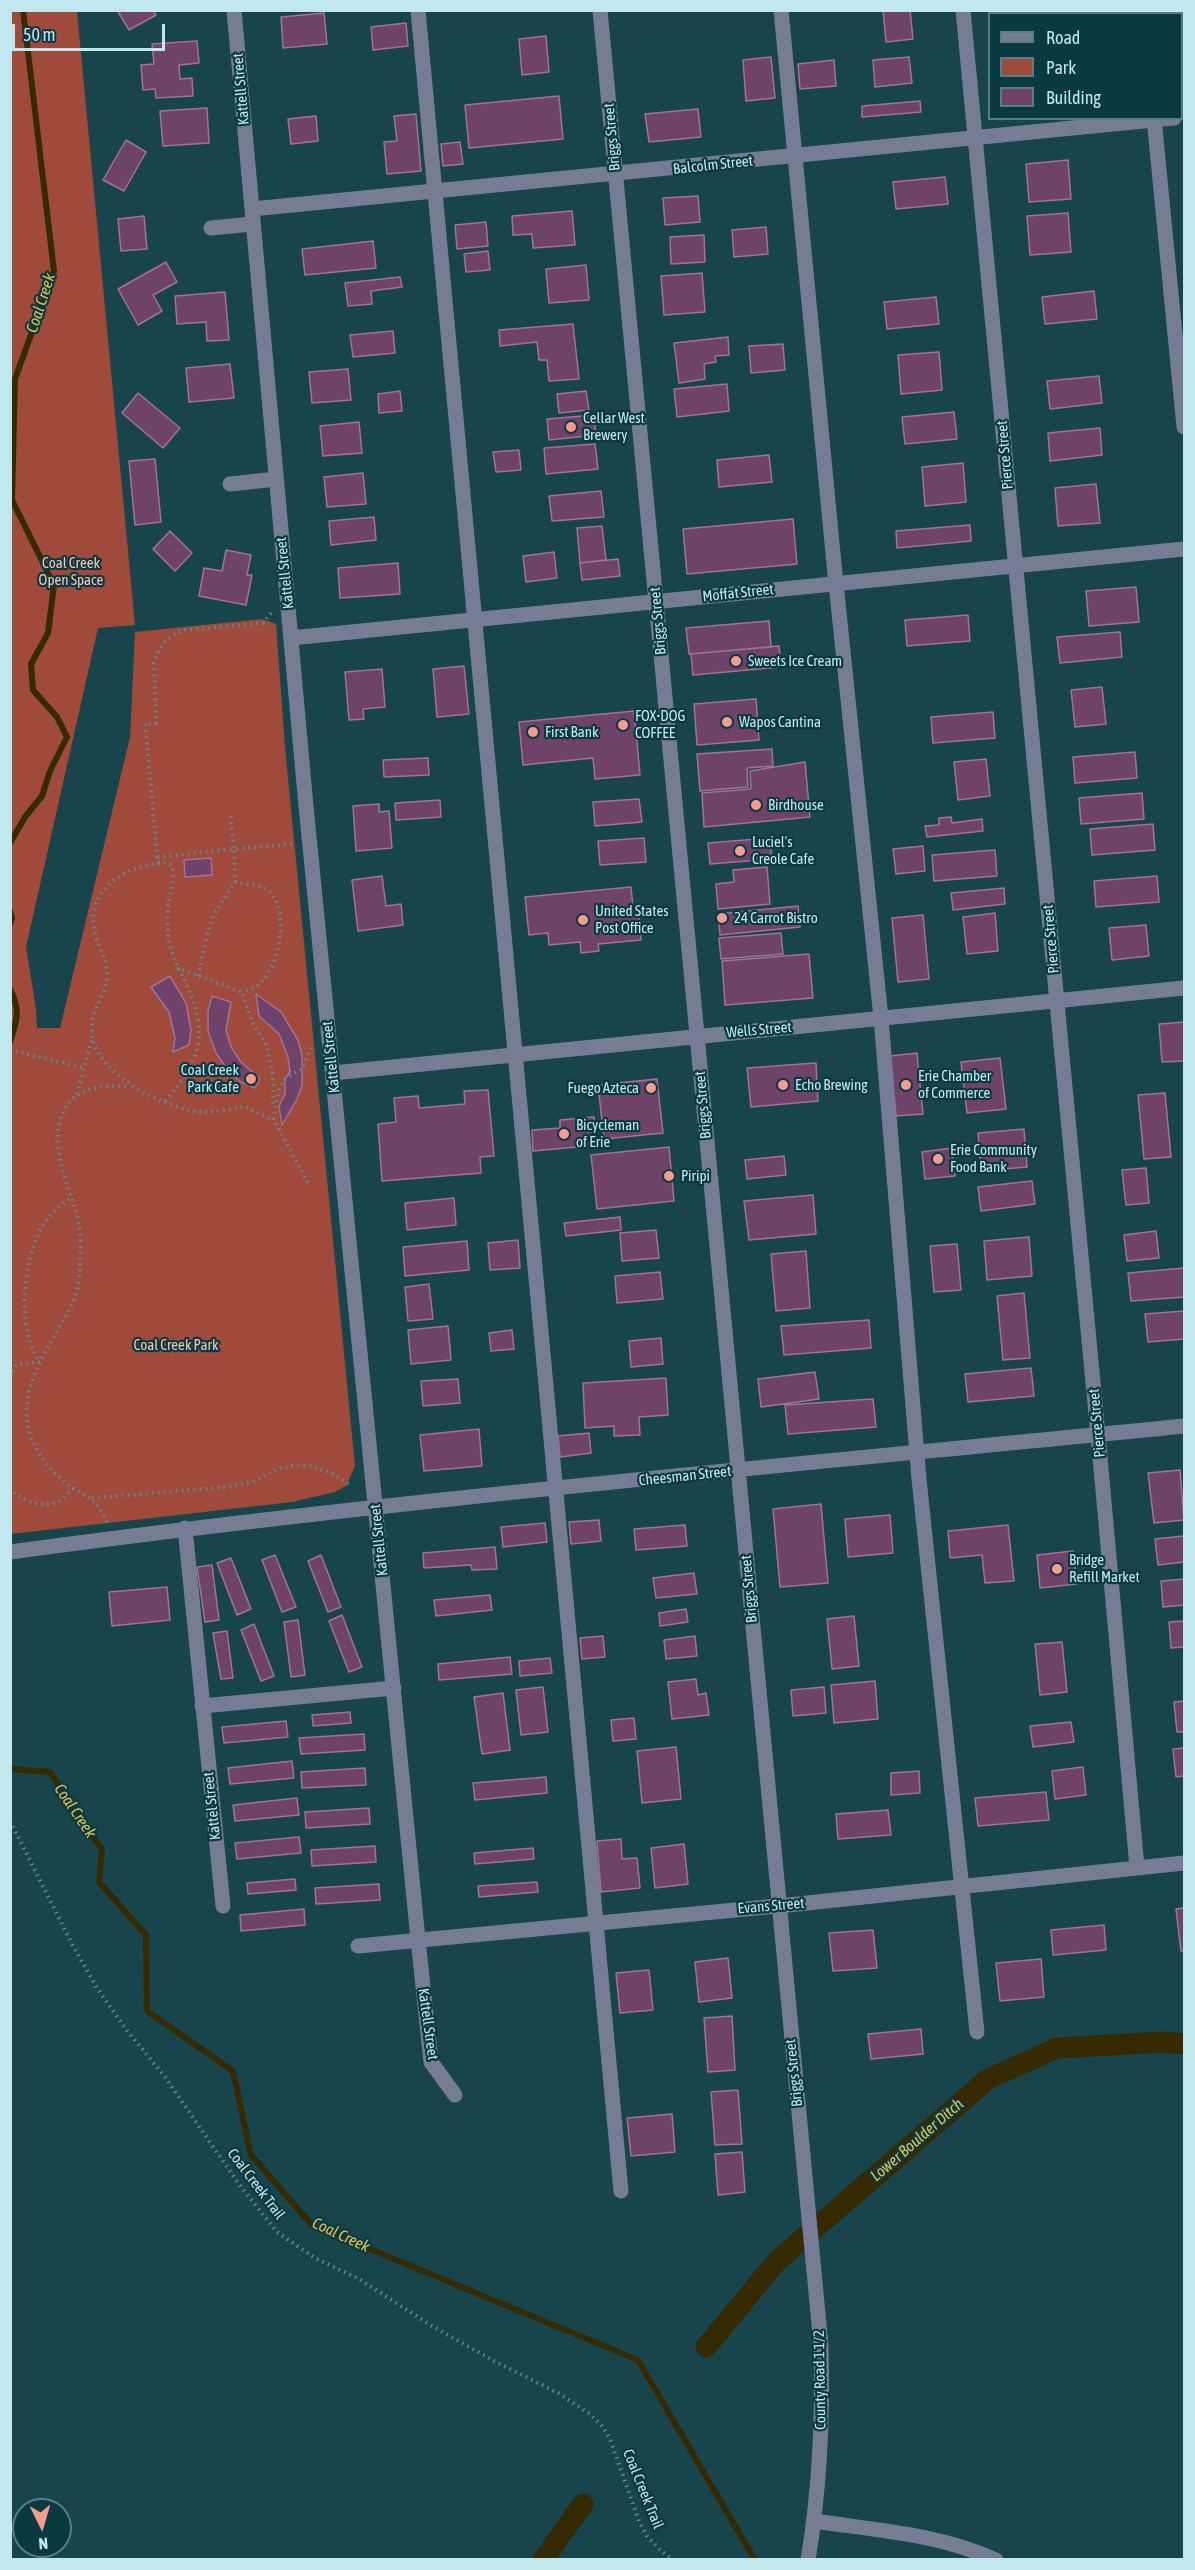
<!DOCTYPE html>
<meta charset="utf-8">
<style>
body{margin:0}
#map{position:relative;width:1195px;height:2570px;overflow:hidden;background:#18444c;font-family:"Asap Condensed",sans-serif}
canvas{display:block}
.frame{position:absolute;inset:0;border:12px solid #c1e7ef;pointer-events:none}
.legend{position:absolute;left:988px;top:12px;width:195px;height:108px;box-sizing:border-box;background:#0b3941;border:2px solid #547f87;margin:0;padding:8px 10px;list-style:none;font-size:18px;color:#c1e7ef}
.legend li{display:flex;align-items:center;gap:12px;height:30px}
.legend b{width:30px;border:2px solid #547f87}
.north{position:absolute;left:12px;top:2498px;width:60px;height:60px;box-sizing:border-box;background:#0b3941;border:2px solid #547f87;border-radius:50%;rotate:175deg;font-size:16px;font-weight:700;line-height:24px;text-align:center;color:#c1e7ef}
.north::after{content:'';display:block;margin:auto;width:21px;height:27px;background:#f49d8c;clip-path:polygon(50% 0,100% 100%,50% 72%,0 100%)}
.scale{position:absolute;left:12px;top:24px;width:153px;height:27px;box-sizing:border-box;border:3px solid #c1e7ef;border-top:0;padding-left:8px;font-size:18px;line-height:21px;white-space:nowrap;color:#c1e7ef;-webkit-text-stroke:4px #0b3941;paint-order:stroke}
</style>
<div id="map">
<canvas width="1195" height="2570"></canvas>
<div class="frame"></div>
<ul class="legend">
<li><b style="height:8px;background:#757c94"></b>Road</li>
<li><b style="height:16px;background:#9f4a3a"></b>Park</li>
<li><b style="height:16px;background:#6f4369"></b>Building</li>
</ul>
<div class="north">N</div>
<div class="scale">50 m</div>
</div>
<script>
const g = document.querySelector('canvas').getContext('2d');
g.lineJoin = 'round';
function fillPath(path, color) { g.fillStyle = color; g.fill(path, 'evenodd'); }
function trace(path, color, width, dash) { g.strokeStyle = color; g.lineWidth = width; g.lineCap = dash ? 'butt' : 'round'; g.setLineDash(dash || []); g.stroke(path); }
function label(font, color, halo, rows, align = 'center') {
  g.font = font + ' "Asap Condensed",sans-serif'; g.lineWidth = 4.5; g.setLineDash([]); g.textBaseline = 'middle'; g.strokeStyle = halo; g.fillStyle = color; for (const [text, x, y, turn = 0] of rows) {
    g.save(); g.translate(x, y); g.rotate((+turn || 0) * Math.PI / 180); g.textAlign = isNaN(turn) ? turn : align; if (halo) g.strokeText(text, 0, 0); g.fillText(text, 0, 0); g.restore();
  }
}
fillPath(new Path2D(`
 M10,11H77L135,625L98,628L26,947L36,1009L37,1028H60L130,737L135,632L262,619L276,624L285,747L355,1466L346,1486L335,1492L292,1502L11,1534Z`), '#9f4a3a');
trace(new Path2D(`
 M10,843L25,817L42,796L50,771L67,737L57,717L33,690L31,664L48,633L54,585L12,500L15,379L54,271L23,10
 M10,911L12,918L10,924
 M10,989C21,1010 17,1021 10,1042
 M10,1769L50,1772L102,1850L99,1882L146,1935L147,2011L233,2071L251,2155L312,2225L638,2360L755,2560`), '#352a01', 6);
trace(new Path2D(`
 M706,2347L777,2261L988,2079L1057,2048L1162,2042L1184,2044
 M543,2560L583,2504`), '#352a01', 21);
const building = new Path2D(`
 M117,10H153L156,15L129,30Z
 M883,10H910L913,39L886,42Z
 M1080,10H1116L1117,14H1080Z
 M324,13L327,44L283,48L281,17Z
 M406,23L408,46L373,50L371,27Z
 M546,36L549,72L522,75L519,39Z
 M197,41L199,63L179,65L180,79L192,78L193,96L156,98L155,89L143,90L141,65L154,64L152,44Z
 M771,57L775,98L746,101L743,60Z
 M909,57L912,83L875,87L873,60Z
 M834,60L836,86L800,89L798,64Z
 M559,96L563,139L469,148L465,105Z
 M920,101L921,112L862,117V106Z
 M207,108L209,143L163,146L160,111Z
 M698,109L701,137L649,142L645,114Z
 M416,114L421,171L387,174L384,142L397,141L394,116Z
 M316,116L318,141L291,144L288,119Z
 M126,140L146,152L124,191L103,180Z
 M460,142L463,164L443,166L441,144Z
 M1068,160L1071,199L1029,202L1026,164Z
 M945,177L948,204L896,209L893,182Z
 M698,196L700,222L665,225L663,198Z
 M572,211L575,245L533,248L532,234L513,235L512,216Z
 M1068,213L1071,252L1030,255L1027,216Z
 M144,216L147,249L121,251L118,219Z
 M486,222L488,246L457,249L455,225Z
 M766,227L768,254L734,257L732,230Z
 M704,235L705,262L671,264L670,237Z
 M373,241L376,268L305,275L302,249Z
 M488,251L490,270L466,272L464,254Z
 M166,262L177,282L153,295L162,311L138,325L118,289Z
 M586,265L589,300L549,303L546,269Z
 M702,273L705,312L664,315L661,276Z
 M400,277L402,287L371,291L372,304L348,306L345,283Z
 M1094,291L1097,319L1045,324L1042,297Z
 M225,292L229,340L207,341L206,322L177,324L175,296Z
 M936,297L939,324L887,329L884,302Z
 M573,324L579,379L549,381L547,360H539L537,342L500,346L499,330Z
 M393,331L395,353L353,357L350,335Z
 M728,337L729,355L715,356L716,362L704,364L705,379L679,383L674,343Z
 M783,344L785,370L751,373L749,346Z
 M939,352L942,390L901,394L898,355Z
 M230,364L234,398L189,402L186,368Z
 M348,369L351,400L312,403L309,372Z
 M1099,376L1102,403L1050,409L1047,381Z
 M727,384L729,411L677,417L674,389Z
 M400,391L402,411L379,413L378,394Z
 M586,391L589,410L559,413L557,394Z
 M138,393L180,428L163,448L122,413Z
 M954,412L957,439L905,444L902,417Z
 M594,415L596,435L549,440L547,419Z
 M359,422L362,453L323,456L320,426Z
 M1100,428L1102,455L1050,461L1048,433Z
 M595,444L598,469L546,474L544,448Z
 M519,450L521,470L496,472L493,452Z
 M769,455L772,482L719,487L717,460Z
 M155,459L161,522L135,525L129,461Z
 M963,463L966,502L925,506L922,467Z
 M363,473L366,504L327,507L324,477Z
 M1096,484L1100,523L1058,526L1055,488Z
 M601,491L604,517L552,521L549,496Z
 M374,517L376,540L331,545L329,521Z
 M793,519L797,564L687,574L683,529Z
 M970,525L971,541L897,548L896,531Z
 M602,526L606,560L580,563L577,528Z
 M170,531L192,553L175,571L153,549Z
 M226,550L251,555L247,575H252L246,605L199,596L204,568L222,571Z
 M554,552L557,578L526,582L523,556Z
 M618,559L620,576L582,580L580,563Z
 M398,563L400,594L340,598L338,568Z
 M1136,587L1139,622L1089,626L1086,591Z
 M968,615L970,641L907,646L905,620Z
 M769,621L771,647L689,654L686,628Z
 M1120,632L1122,657L1060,663L1057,637Z
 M779,646L781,667L693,675L691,654Z
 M464,666L469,714L437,717L433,669Z
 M382,669L385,707L363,709L364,719L349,720L345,672Z
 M1102,687L1106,724L1075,727L1071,690Z
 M756,699L759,740L697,745L694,704Z
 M634,711L640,775L595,779L593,758L523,765L519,722Z
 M993,712L995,738L933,743L931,717Z
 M772,749L773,766L747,768L748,787L700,791L697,754Z
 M1135,752L1137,778L1075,783L1073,757Z
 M428,758L429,775L384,777L383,760Z
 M986,759L990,796L958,800L954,762Z
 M805,762L810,817L704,827L702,793L751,789L750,771Z
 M1142,793L1144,819L1081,824L1079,798Z
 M639,799L642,822L595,826L593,802Z
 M440,800L441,817L396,820L395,803Z
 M379,804V812L389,811L392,848L356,851L353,806Z
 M951,817L952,823L982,819L983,831L927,837L925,826L939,825V818Z
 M1153,824L1155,850L1092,855L1090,829Z
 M644,838L646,862L600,865L598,841Z
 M770,838L772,859L710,864L708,843Z
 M923,846L925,871L896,874L893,849Z
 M995,850L997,876L934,881L932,855Z
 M211,858L212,875L185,877L184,860Z
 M767,867L770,904L718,909L716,884L734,882L733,870Z
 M382,876L386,906L401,904L403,925L358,931L352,880Z
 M1157,876L1159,902L1096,907L1094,881Z
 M631,887L633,907L638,906L641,940L598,944L599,951L581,953L580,942L549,945L548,933L529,935L525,897Z
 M1004,888L1005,904L953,910L951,893Z
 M798,906L800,927L720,935L718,914Z
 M995,913L998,951L967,954L963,917Z
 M923,915L929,979L898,982L892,918Z
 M1146,925L1149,956L1112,960L1109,928Z
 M781,933L783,954L721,959L719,938Z
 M809,954L813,998L725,1005L722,961Z
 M170,976L186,1003L191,1030L189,1045L173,1052L175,1038L169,1012L151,987Z
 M256,994L281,1012L298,1040L302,1055V1085L297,1099L282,1125L279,1106L285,1094V1079L290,1072L288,1057L279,1034L259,1016Z
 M212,996L231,1002L226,1030L231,1047L240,1061L260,1079L255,1088L241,1082L229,1072L216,1053L208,1031V1011Z
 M1184,1022V1061L1162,1062L1159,1024Z
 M917,1053L923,1114L896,1116L890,1056Z
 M1000,1058L1006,1109L967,1113L961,1062Z
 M816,1063L818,1101L751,1107L747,1068Z
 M657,1079L663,1133L604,1139L598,1085Z
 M488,1090L494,1156L480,1157L481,1173L382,1181L378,1124L396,1122L394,1098L418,1096L419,1108L465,1104L464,1091Z
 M1165,1093L1171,1157L1144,1159L1138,1095Z
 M594,1117L596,1138H587L588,1146L533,1151L532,1130L560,1128V1120Z
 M1024,1129L1027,1167L981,1171L978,1133Z
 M669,1147L674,1201L597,1209L591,1155Z
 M952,1148L955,1176L925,1179L922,1152Z
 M784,1156L786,1175L747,1179L745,1160Z
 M1146,1168L1149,1203L1126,1205L1122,1170Z
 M1032,1181L1035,1204L981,1211L978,1187Z
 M813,1195L816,1234L749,1240L744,1201Z
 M454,1198L456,1225L407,1230L405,1203Z
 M620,1217L621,1230L566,1236L564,1223Z
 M656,1230L659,1258L622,1261L620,1233Z
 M1156,1231L1159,1258L1127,1261L1124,1235Z
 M1029,1237L1032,1276L987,1280L984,1241Z
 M518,1240L520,1268L490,1270L488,1243Z
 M467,1241L469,1270L405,1276L403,1247Z
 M957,1244L961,1290L934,1292L930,1246Z
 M806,1251L810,1308L776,1311L771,1254Z
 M1184,1268V1297L1131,1301L1128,1273Z
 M660,1272L663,1299L617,1303L615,1276Z
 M429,1284L433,1319L408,1321L405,1287Z
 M1024,1293L1030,1358L1003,1360L997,1296Z
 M1184,1311V1339L1148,1342L1145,1314Z
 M869,1320L871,1348L784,1355L781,1326Z
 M448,1326L451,1360L411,1364L408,1330Z
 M512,1330L514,1349L491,1351L489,1333Z
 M661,1338L663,1364L631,1367L629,1341Z
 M1031,1368L1034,1396L968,1402L965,1374Z
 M815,1372L819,1399L761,1407L758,1379Z
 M666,1378L668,1415L639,1417L640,1435L614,1436V1426L585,1428L583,1383Z
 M458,1379L460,1403L423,1406L421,1381Z
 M873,1399L876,1427L788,1434L785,1405Z
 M479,1429L482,1466L424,1471L420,1435Z
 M589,1433L591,1453L560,1457L558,1436Z
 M1180,1470L1184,1520L1154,1523L1148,1473Z
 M821,1504L828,1583L780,1587L773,1509Z
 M890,1515L893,1553L848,1557L845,1519Z
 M599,1520L601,1541L571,1544L569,1522Z
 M545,1523L547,1542L503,1547L501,1527Z
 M685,1525L687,1546L636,1550L634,1529Z
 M1008,1525L1014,1581L985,1583L982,1555L950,1558L948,1531Z
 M1184,1536V1562L1158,1565L1155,1539Z
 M495,1547L497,1569L472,1570L471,1565L424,1568L423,1553Z
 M1073,1551L1077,1584L1040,1588L1037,1555Z
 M275,1555L296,1607L282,1612L262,1560Z
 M321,1555L341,1607L328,1612L308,1561Z
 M231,1558L251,1609L237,1615L217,1563Z
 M212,1565L219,1620L205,1622L197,1567Z
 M694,1573L697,1594L656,1598L653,1578Z
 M1184,1579V1605L1163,1607L1161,1581Z
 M167,1587L170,1620L112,1626L109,1592Z
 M490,1595L492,1610L436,1616L434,1600Z
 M686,1609L688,1622L660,1626L659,1613Z
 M342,1615L362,1667L349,1672L329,1621Z
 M854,1616L859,1666L832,1669L827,1619Z
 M298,1620L305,1675L291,1677L284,1622Z
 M1184,1621V1647L1171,1648L1169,1622Z
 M254,1624L274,1676L261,1681L241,1630Z
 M227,1631L233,1678L221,1679L213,1633Z
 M603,1636L605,1657L582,1659L580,1638Z
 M695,1636L697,1656L666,1659L664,1640Z
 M1062,1642L1067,1692L1040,1695L1035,1644Z
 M510,1657L512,1674L439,1680L438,1664Z
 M550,1658L552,1673L520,1676L519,1661Z
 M696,1679L698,1695L706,1693L709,1715L672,1719L668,1682Z
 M875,1681L878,1719L834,1723L831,1685Z
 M543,1687L548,1732L521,1735L516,1690Z
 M824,1687L826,1713L793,1716L791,1690Z
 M503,1693L510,1750L482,1754L474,1697Z
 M1184,1701V1732H1177L1174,1702Z
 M350,1712L351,1723L313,1726L312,1715Z
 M634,1718L636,1739L613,1741L611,1720Z
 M286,1721L288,1737L224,1743L222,1727Z
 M1071,1722L1074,1742L1033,1747L1030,1726Z
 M364,1734L365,1750L301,1754L299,1738Z
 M676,1747L681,1799L642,1803L637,1751Z
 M1184,1748V1776L1176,1777L1173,1749Z
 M292,1761L294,1778L230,1784L228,1768Z
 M1083,1767L1086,1795L1055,1799L1052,1771Z
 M365,1768L366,1785L302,1788L301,1772Z
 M919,1771L920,1793L891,1795V1773Z
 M546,1777L547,1793L475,1800L473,1783Z
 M1046,1792L1049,1820L978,1826L975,1798Z
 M297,1798L299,1815L235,1821L233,1805Z
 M369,1808L370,1824L306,1828L305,1812Z
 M888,1810L891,1835L838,1839L836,1814Z
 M299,1837L301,1853L237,1859L235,1843Z
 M621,1839L622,1859L637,1858L640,1888L601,1892L597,1841Z
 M684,1844L688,1884L655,1888L651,1848Z
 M375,1846L376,1862L312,1866L311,1850Z
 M533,1848L534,1859L475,1864L474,1853Z
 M295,1879L296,1890L248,1894L247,1883Z
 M537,1882L538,1892L479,1897L478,1886Z
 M379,1884L380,1900L316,1904L315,1888Z
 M1184,1908V1951H1181L1176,1909Z
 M304,1909L305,1925L241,1931L240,1915Z
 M1104,1925L1106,1950L1053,1955L1051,1930Z
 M873,1930L877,1968L833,1971L829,1933Z
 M728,1958L732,1998L699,2002L695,1962Z
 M1041,1959L1044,1997L1000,2001L996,1963Z
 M649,1970L653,2010L620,2013L616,1973Z
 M732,2016L735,2070L708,2072L704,2018Z
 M921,2029L923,2054L871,2059L868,2034Z
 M738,2090L742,2144L715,2145L711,2092Z
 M672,2114L675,2152L631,2156L627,2118Z
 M742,2152L745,2192L718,2195L715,2154Z`);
fillPath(building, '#6f4369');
trace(building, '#a2729b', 1.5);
trace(new Path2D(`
 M271,613L263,623L185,630C168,635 159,647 154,663L156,723L145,724L158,863C119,869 81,894 97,940C101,952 107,961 107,974C108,996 89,1007 92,1035C97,1074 160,1105 194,1111C211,1114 227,1110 244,1106L273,1120L279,1090L285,1079L303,1068L311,1047
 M158,857L234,849L230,812
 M158,863H166L172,866C176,879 169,894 168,907C167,916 168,926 168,934C170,954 179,968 187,986C210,1035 199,1064 164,1102
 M235,882C246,884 262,884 271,893C290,914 279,971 256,987C252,989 247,990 243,992
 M177,968L242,992L252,1022L267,1046L274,1083L273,1107
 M198,976L207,935L214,914L235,882L234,849L292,844
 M10,1050L86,1068
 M77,1094L92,1038
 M273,1118L308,1183
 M10,1377L17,1364L40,1362C16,1331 23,1260 42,1227C49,1215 60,1206 71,1197
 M10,1488C21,1501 42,1509 59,1501C64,1498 69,1492 74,1488
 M92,1498L227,1487L254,1481L279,1468L296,1465L312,1466L332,1473L351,1486
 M107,1522C95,1495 86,1499 66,1483C49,1470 32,1447 28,1427C19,1378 57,1339 75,1297C79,1287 80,1273 80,1262C82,1245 81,1228 76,1212C67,1181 46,1139 66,1107C80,1085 108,1085 131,1087
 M10,1821L72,1944L97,1988L125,2028L165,2077L238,2183L277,2232L315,2258L359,2279L432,2326L494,2361L558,2393L590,2414L602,2426L610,2439L639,2521L647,2536L659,2549L673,2560`), '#608991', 4, [1.5, 4.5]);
trace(new Path2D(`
 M234,10L306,806L418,1939L431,2062L455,2095
 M418,10L621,2191
 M600,10L821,2345C823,2417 820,2488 808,2560
 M781,10L834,564L881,1018L919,1479L977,2032
 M963,10L1098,1435L1137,1867
 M1144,10V14
 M1154,118L1184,427
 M252,209L1174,118
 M211,228L253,224
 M230,484L276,479
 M291,638L1184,549
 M333,1073L1184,988
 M185,1528L223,1906
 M10,1552C400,1499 793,1465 1184,1426
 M202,1706L394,1688
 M358,1946L798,1904L1184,1863
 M814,2521C875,2530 940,2534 996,2560`), '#757c94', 15);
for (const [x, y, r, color] of [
 [571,427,6,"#f49d8c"],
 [736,661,6,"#f49d8c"],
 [727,722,6,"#f49d8c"],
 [623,725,6,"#f49d8c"],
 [533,732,6,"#f49d8c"],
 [756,805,6,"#f49d8c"],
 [740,851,6,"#f49d8c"],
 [722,918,6,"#f49d8c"],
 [583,920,6,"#f49d8c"],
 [251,1079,6,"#f49d8c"],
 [783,1085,6,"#f49d8c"],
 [906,1085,6,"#f49d8c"],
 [651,1088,6,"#f49d8c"],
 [564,1134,6,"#f49d8c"],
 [938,1159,6,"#f49d8c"],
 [669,1176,6,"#f49d8c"],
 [1057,1569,6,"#f49d8c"]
]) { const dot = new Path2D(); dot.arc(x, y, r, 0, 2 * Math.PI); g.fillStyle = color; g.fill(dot); trace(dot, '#0b3941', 2); }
label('15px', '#c1e7ef', '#0b3941', [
 ["Kattell Street",241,89,-95],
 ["Briggs Street",612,137,-95],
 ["Balcolm Street",713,165,-6],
 ["Pierce Street",1005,455,-95],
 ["Kattell Street",285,573,-96],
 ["Moffat Street",738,593,-6],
 ["Briggs Street",658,621,-95],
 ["Pierce Street",1051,939,-95],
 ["Wells Street",759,1030,-5],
 ["Kattell Street",331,1057,-96],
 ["Briggs Street",703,1105,-95],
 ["Pierce Street",1097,1423,-95],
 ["Cheesman Street",685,1476,-6],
 ["Kattell Street",379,1540,-96],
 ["Briggs Street",749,1589,-95],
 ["Kattel Street",212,1806,-96],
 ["Evans Street",771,1906,-5],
 ["Kattell Street",428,2024,82],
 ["Briggs Street",794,2073,-96],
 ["Coal Creek Trail",256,2184,53],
 ["County Road 1 1/2",820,2380,-91],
 ["Coal Creek Trail",643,2489,68]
]);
label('15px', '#c1e7ef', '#0b3941', [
 ["Cellar West",583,418],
 ["Brewery",583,435],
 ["Sweets Ice Cream",748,661],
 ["FOX•DOG",635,716],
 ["COFFEE",635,733],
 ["Wapos Cantina",739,722],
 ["First Bank",545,732],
 ["Birdhouse",768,805],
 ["Luciel's",752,842],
 ["Creole Cafe",752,859],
 ["United States",595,911],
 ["Post Office",595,928],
 ["24 Carrot Bistro",734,918],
 ["Coal Creek",239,1070,"right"],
 ["Park Cafe",239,1087,"right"],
 ["Erie Chamber",918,1076],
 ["of Commerce",918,1093],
 ["Echo Brewing",795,1085],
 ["Fuego Azteca",639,1088,"right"],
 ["Bicycleman",576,1125],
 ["of Erie",576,1142],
 ["Erie Community",950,1150],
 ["Food Bank",950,1167],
 ["Piripi",681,1176],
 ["Bridge",1069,1560],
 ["Refill Market",1069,1577]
], 'left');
label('15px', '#fcc2b5', '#0b3941', [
 ["Coal Creek",71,563],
 ["Open Space",71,580],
 ["Coal Creek Park",176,1345]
]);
label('italic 16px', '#e7c34e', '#0b3941', [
 ["Coal Creek",41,303,-72],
 ["Coal Creek",75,1811,56],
 ["Lower Boulder Ditch",917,2140,-41],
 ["Coal Creek",341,2235,25]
]);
</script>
